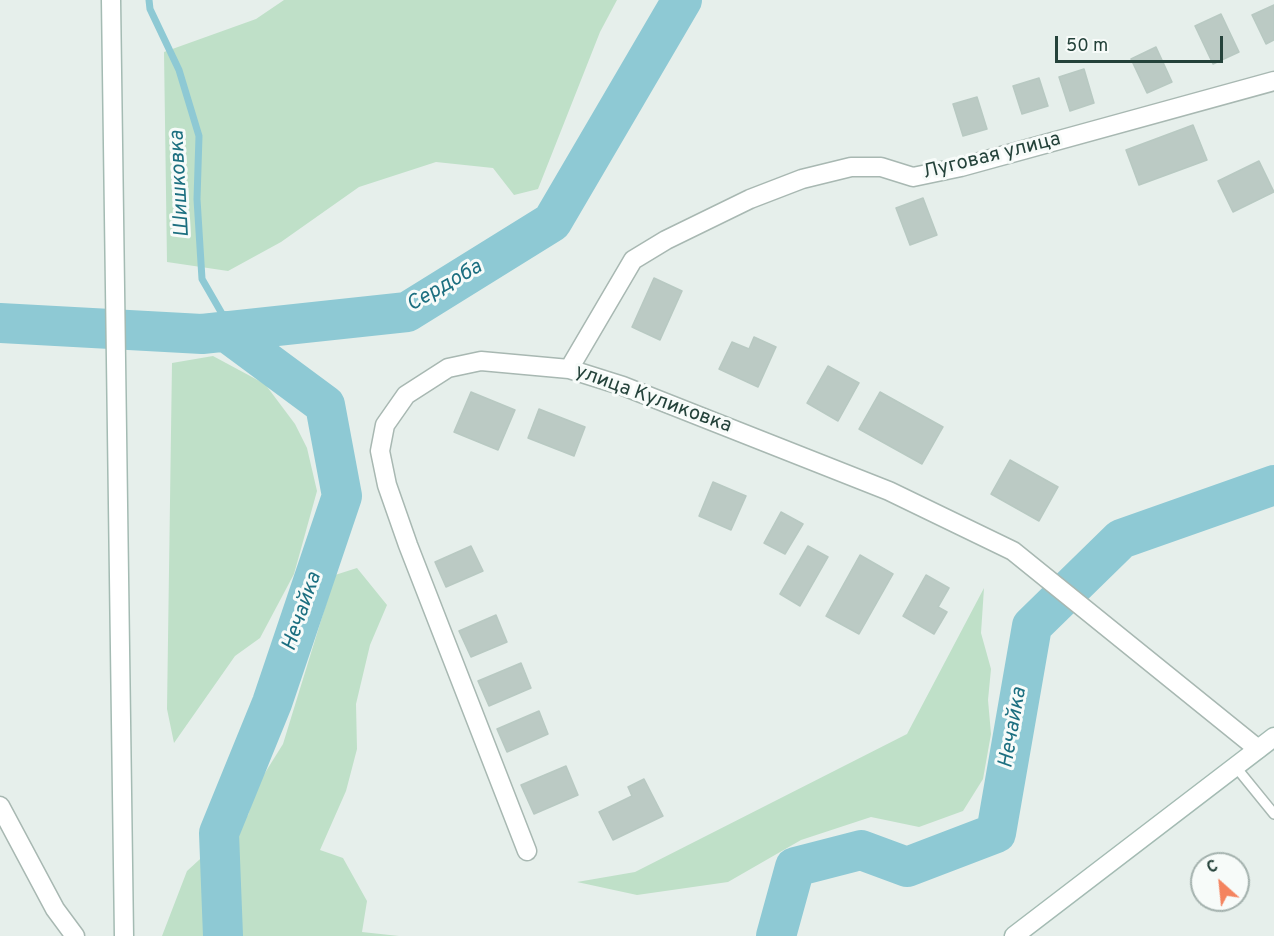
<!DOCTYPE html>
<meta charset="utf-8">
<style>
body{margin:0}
#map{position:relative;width:1274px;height:936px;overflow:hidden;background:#e6efeb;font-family:Overpass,sans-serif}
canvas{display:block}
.north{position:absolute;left:1190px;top:852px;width:60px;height:60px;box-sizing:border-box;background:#f7fbf9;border:2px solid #a3b1ad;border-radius:50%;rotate:333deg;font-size:16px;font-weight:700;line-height:24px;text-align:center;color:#24423a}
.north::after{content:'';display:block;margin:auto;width:21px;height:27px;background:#f4845f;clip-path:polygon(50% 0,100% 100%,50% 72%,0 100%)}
.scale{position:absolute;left:1055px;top:36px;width:168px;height:27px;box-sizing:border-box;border:3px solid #24423a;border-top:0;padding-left:8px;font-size:18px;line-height:21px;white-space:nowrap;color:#24423a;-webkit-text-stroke:4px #f7fbf9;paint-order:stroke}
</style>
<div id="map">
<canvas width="1274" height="936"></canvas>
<div class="north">С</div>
<div class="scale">50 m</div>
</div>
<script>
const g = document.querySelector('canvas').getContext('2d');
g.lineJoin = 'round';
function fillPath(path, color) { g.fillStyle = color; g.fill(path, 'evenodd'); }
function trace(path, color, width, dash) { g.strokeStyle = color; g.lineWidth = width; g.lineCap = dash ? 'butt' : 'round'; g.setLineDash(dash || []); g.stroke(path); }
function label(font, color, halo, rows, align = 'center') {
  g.font = font + ' Overpass,sans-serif'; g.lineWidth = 6; g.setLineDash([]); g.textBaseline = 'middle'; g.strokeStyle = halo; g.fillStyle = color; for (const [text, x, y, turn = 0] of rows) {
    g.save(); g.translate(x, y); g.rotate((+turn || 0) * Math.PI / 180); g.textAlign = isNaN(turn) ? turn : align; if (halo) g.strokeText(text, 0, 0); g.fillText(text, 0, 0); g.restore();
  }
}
fillPath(new Path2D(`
 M284,0H617L600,32L538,189L514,195L493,168L436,162L359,187L281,242L228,271L167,262L164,52L256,19Z
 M213,356L265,384L295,424L307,448L317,491L294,574L260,638L235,656L174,743L167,709L172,363Z
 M357,568L387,605L370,645L356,704L357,749L346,791L320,850L343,858L367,901L362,932L399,936H162L187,871L248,815L258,784L283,744L335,575Z
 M984,588L981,633L991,669L988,700L991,734L983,779L963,811L919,827L871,817L801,840L728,882L637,895L577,882L635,872L907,734Z`), '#bfe0c8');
trace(new Path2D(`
 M149,0L150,9L179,70L199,136L197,199L202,279L232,331`), '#8ec9d4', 7);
trace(new Path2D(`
 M0,323L202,334L407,312L552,222L682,0
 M223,936L219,833L272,703L342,496L325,405L225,331
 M776,936L795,867L861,850L907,867L996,833L1032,626L1121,539L1274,485`), '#8ec9d4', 40);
const building = new Path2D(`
 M1274,5V40L1266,44L1252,15Z
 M1221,14L1239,52L1213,64L1195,26Z
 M1156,47L1172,82L1147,93L1131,59Z
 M1084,69L1094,103L1070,111L1059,77Z
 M1039,78L1048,106L1022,114L1013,86Z
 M977,97L987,129L963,136L953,104Z
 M1193,125L1207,160L1139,185L1126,150Z
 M1259,161L1274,192L1233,212L1218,181Z
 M923,198L937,235L910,245L896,208Z
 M654,278L682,291L660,340L632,327Z
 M754,337L776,347L758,387L719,369L732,342L749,349Z
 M828,366L859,383L838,421L807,403Z
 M471,392L515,410L498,450L454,432Z
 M880,392L943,427L922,464L859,429Z
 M539,409L585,427L574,456L528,438Z
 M1010,460L1058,487L1039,521L991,494Z
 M713,482L746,496L731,530L699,516Z
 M781,512L803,524L785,554L764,543Z
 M471,546L483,571L446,587L435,562Z
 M808,546L828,557L800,606L780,594Z
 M860,555L893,574L859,634L826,616Z
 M926,575L949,588L938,607L947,612L934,634L903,616Z
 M496,615L507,642L471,657L459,631Z
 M521,663L531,688L489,706L478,681Z
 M539,711L548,734L507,752L497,729Z
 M566,766L578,795L534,814L521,785Z
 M644,779L663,816L613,840L599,812L632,796L628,787Z`);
fillPath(building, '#bbcac4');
trace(building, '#b8c9c2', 1.5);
const lane = new Path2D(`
 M1235,766L1274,814`);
const street = new Path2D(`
 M569,369L633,260L666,240L750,199L802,179L851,167H881L913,177L961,167L1274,81
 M0,806L55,909L75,936
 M527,851L408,545L387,485L380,451L385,425L406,395L448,368L481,361L569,369L623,386L889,491L1013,551L1258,749`);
const secondary = new Path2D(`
 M111,0L124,936
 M1014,936L1274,737`);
trace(lane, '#a8b8b2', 12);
trace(street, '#a8b8b2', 21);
trace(secondary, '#a4bbb3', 21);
trace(lane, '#fff', 9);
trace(street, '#fff', 18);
trace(secondary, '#fff', 18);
label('20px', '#24423a', '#f7fbf9', [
 ["Луговая улица",992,157,-14],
 ["улица Куликовка",653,400,20]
]);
label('italic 21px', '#1c6f80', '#f7fbf9', [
 ["Шишковка",181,184,-93],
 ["Сердоба",445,287,-30],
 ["Нечайка",303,612,-71],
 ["Нечайка",1014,728,-80]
]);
</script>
